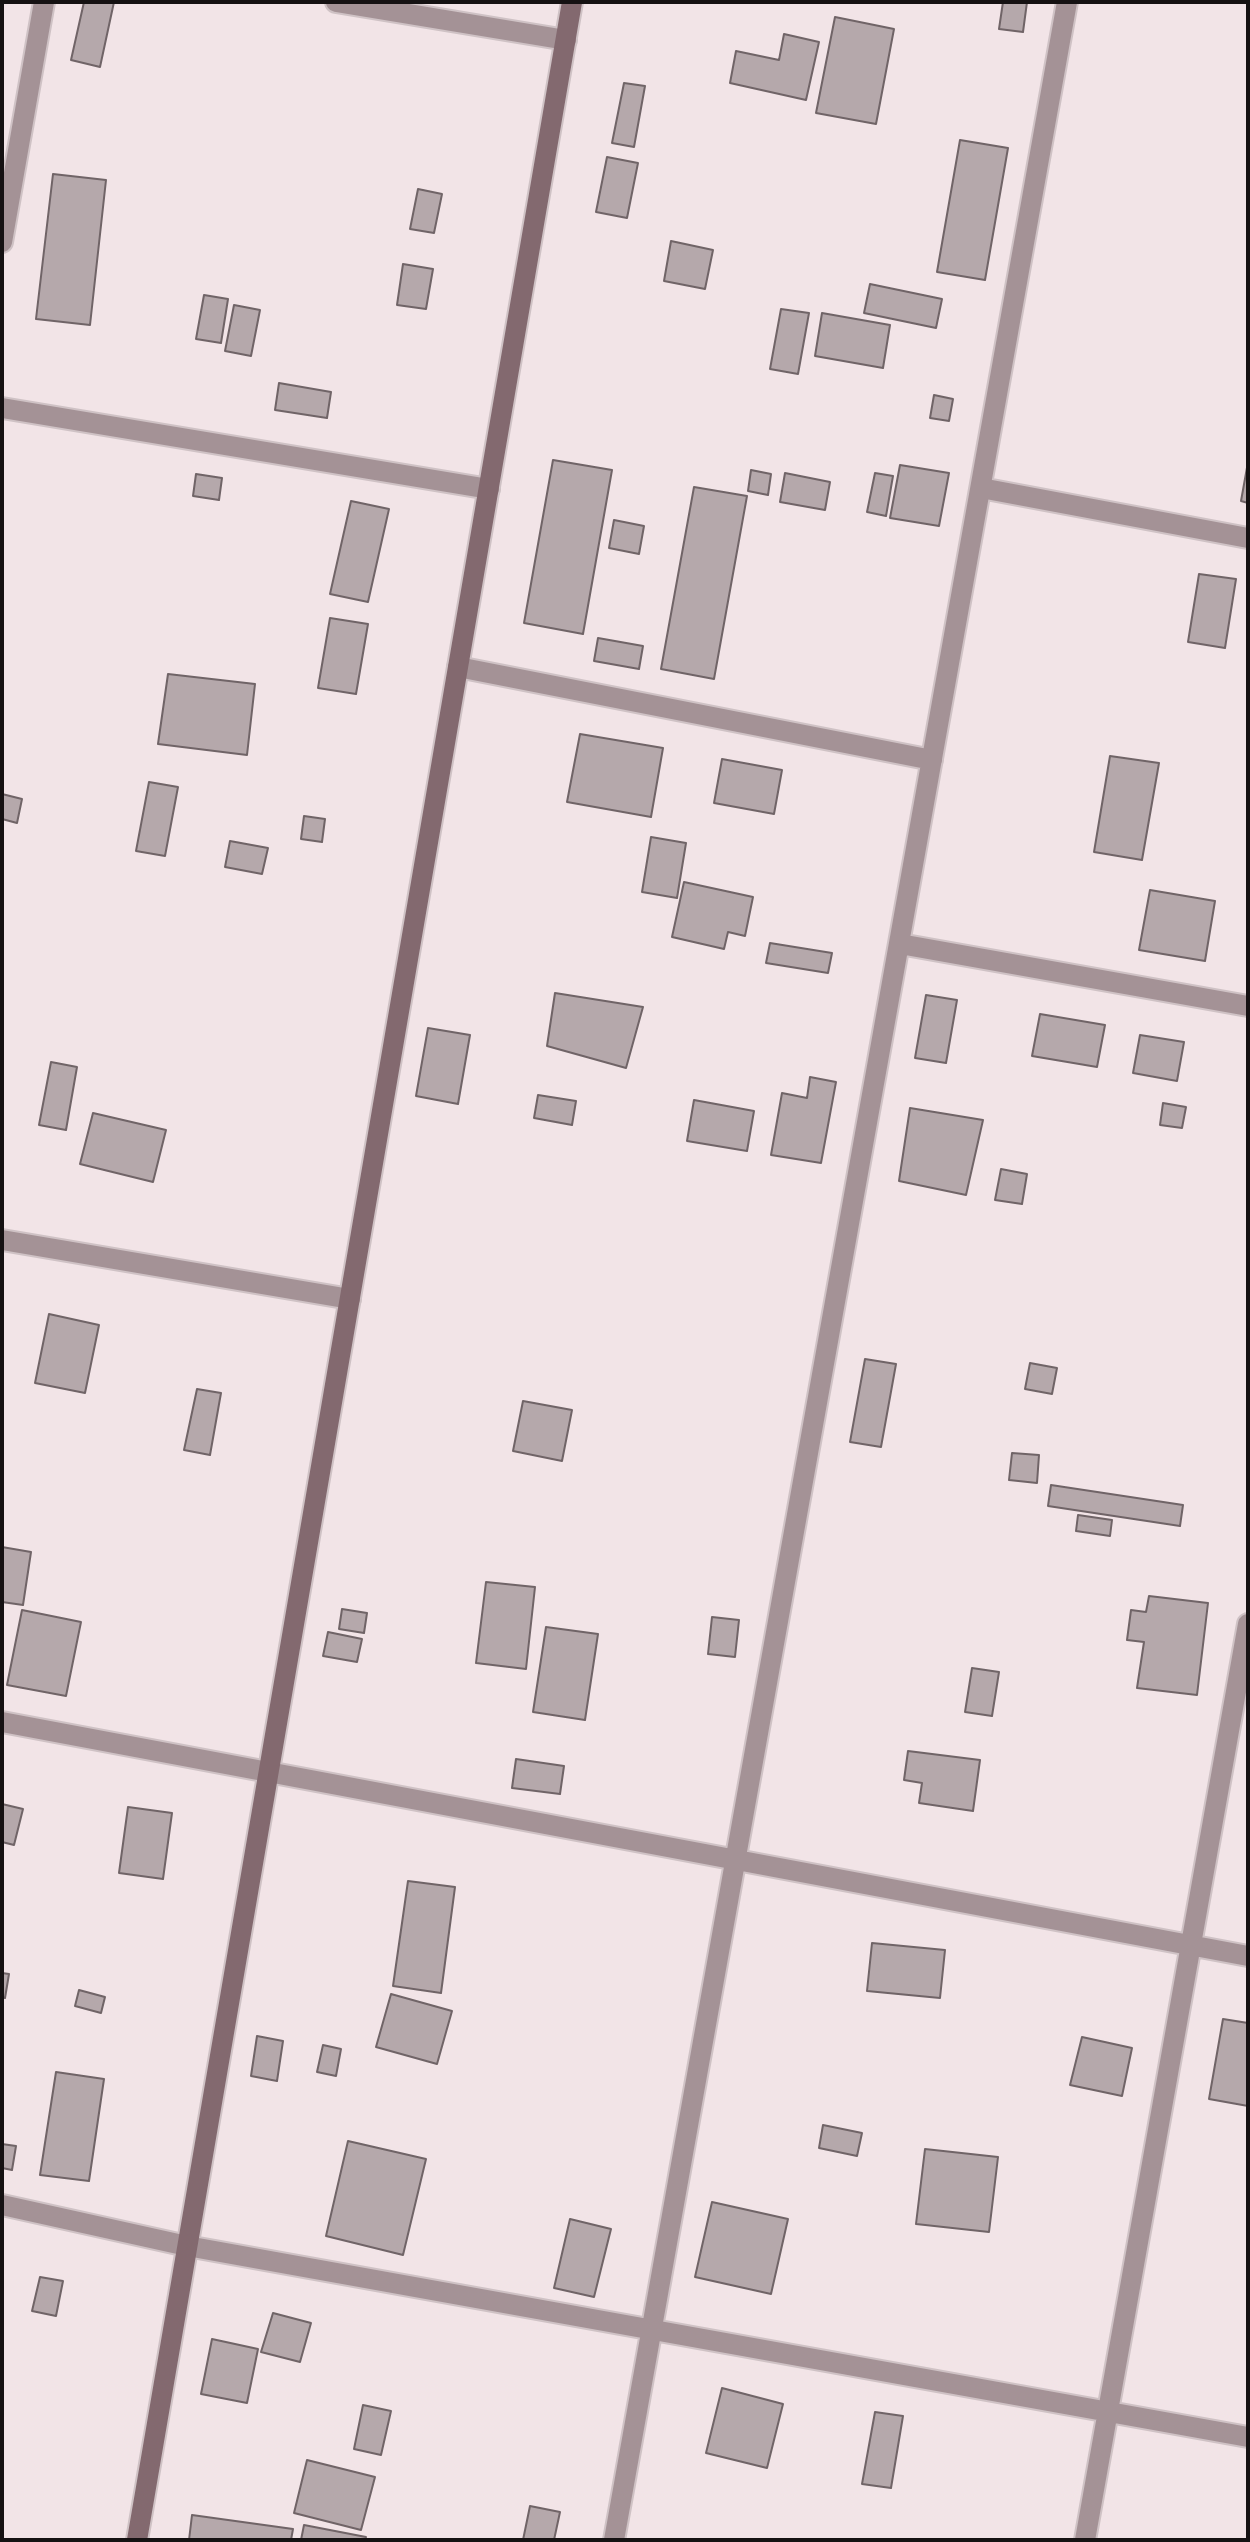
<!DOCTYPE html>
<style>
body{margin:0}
#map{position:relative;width:1250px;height:2542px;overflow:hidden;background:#f2e4e7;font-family:"Sofia Sans Condensed",sans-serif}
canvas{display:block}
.frame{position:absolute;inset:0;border:4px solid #151112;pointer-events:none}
</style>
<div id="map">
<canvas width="1250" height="2542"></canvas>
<div class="frame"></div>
</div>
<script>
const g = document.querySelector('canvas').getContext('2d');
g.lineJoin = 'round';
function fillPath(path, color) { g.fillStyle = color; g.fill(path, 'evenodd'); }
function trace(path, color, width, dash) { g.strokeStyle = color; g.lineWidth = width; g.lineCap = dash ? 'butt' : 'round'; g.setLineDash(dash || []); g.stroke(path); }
const building = new Path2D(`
 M84,2H114L100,67L71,60Z
 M1003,2H1027L1023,32L999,29Z
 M835,17L894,29L876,124L816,113Z
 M784,34L819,42L806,100L730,83L736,51L779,60Z
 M624,83L645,86L634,147L612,143Z
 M960,140L1008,148L985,280L937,272Z
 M607,157L638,163L627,218L596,212Z
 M53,174L106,180L90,325L36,319Z
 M418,189L442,194L434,233L410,229Z
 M671,241L713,250L705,289L664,281Z
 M403,264L433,269L426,309L397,305Z
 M870,284L942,299L936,328L864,313Z
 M204,295L228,299L221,343L196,339Z
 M234,305L260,310L251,356L225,351Z
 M781,309L809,313L798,374L770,369Z
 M822,313L890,325L883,368L815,356Z
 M279,383L331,392L327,418L275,410Z
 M934,395L953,399L949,421L930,418Z
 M553,460L612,470L583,634L524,623Z
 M1248,462V503L1241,501Z
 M900,465L949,473L939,526L890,518Z
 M751,470L771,474L768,495L748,491Z
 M785,473L830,482L825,510L780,502Z
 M875,473L893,476L886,516L867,512Z
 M196,474L222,478L219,500L193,496Z
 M694,487L747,496L714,679L661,669Z
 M351,501L389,509L368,602L330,594Z
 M614,520L644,526L639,554L609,548Z
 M1199,574L1236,579L1225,648L1188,642Z
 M330,618L368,624L356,694L318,688Z
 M598,638L643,646L639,669L594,661Z
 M168,674L255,684L247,755L158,744Z
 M580,734L663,748L651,817L567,802Z
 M1110,756L1159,763L1142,860L1094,852Z
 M722,759L782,770L774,814L714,803Z
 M149,782L178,787L165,856L136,851Z
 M2,794L22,799L17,823L2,819Z
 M304,816L325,819L322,842L301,839Z
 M651,837L686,843L677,898L642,892Z
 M230,841L268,848L262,874L225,867Z
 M684,882L753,897L745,936L728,932L724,949L672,937Z
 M1150,890L1215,901L1205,961L1139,950Z
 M770,943L832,953L828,973L766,963Z
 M555,993L643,1007L626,1068L547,1046Z
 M926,995L957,1000L946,1063L915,1058Z
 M1040,1014L1105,1025L1097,1067L1032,1056Z
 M428,1028L470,1035L458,1104L416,1096Z
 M1140,1035L1184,1042L1177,1081L1133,1073Z
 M51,1062L77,1067L66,1130L39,1125Z
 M810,1077L836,1082L821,1163L771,1155L782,1093L807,1098Z
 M538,1095L576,1101L572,1125L534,1118Z
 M694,1100L754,1111L747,1151L687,1141Z
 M1163,1103L1186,1107L1182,1128L1160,1125Z
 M910,1108L983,1120L966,1195L899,1181Z
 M93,1113L166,1130L153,1182L80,1164Z
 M1001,1169L1027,1174L1022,1204L995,1200Z
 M49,1314L99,1325L85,1393L35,1383Z
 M865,1359L896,1364L881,1447L850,1442Z
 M1030,1363L1057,1368L1052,1394L1025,1389Z
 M197,1389L221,1393L210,1455L184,1450Z
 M523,1401L572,1410L562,1461L513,1451Z
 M1012,1453L1039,1455L1037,1483L1009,1480Z
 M1051,1485L1183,1505L1180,1526L1048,1506Z
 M1078,1515L1112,1520L1110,1536L1076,1531Z
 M2,1547L31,1552L23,1605L2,1602Z
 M486,1582L535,1587L526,1669L476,1663Z
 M1149,1596L1208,1603L1197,1695L1137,1688L1144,1642L1127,1640L1131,1610L1146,1612Z
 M342,1609L367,1613L364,1633L339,1629Z
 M22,1610L81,1622L66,1696L7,1685Z
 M712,1617L739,1620L735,1657L708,1654Z
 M546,1627L598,1634L585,1720L533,1712Z
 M328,1632L362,1639L357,1662L323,1656Z
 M972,1668L999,1672L992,1716L965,1712Z
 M908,1751L980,1760L973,1811L919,1803L922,1783L904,1780Z
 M516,1759L564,1766L560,1794L512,1788Z
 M2,1804L23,1809L14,1845L2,1842Z
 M128,1807L172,1813L163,1879L119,1873Z
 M408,1881L455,1887L441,1993L393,1986Z
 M872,1943L945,1950L940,1998L867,1991Z
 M2,1973L9,1974L5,1998L2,1997Z
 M79,1990L105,1997L101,2013L75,2006Z
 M391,1994L452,2011L437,2064L376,2047Z
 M1223,2019L1248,2023V2106L1209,2099Z
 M257,2036L283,2041L277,2081L251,2076Z
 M1082,2037L1132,2048L1122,2096L1070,2085Z
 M323,2045L341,2049L336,2076L317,2072Z
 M56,2072L104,2079L89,2181L40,2175Z
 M823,2125L862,2133L857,2156L819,2148Z
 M348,2141L426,2159L403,2255L326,2236Z
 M2,2144L16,2146L12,2170L2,2168Z
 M925,2149L998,2157L989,2232L916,2224Z
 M712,2202L788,2219L771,2294L695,2277Z
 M570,2219L611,2229L594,2297L554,2288Z
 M40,2277L63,2281L56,2316L32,2311Z
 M273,2313L311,2323L300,2362L261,2352Z
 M212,2339L258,2349L247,2403L201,2394Z
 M722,2388L783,2404L767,2468L706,2453Z
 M363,2405L391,2411L381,2455L354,2449Z
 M875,2412L903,2416L891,2488L862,2484Z
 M307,2460L375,2477L361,2530L294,2513Z
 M530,2506L560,2512L554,2540H523Z
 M192,2515L293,2529L291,2540H189Z
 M304,2525L366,2537L365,2540H301Z`);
fillPath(building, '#b5a8ab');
trace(building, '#706467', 2);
const street = new Path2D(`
 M336,2L566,40
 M2,242L44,2
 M2,408L489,489
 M981,488L1248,538
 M458,667L932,760
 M900,944L1248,1006
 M2,1240L350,1299
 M2,1722L1248,1956
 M2,2205L187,2246L1248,2437
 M614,2540L1067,2
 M1085,2540L1248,1624`);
const secondary = new Path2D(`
 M137,2540L572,2`);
trace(street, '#cfc2c5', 24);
trace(secondary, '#cfc2c5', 24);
trace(street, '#a49296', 20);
trace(secondary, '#83696f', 20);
</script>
